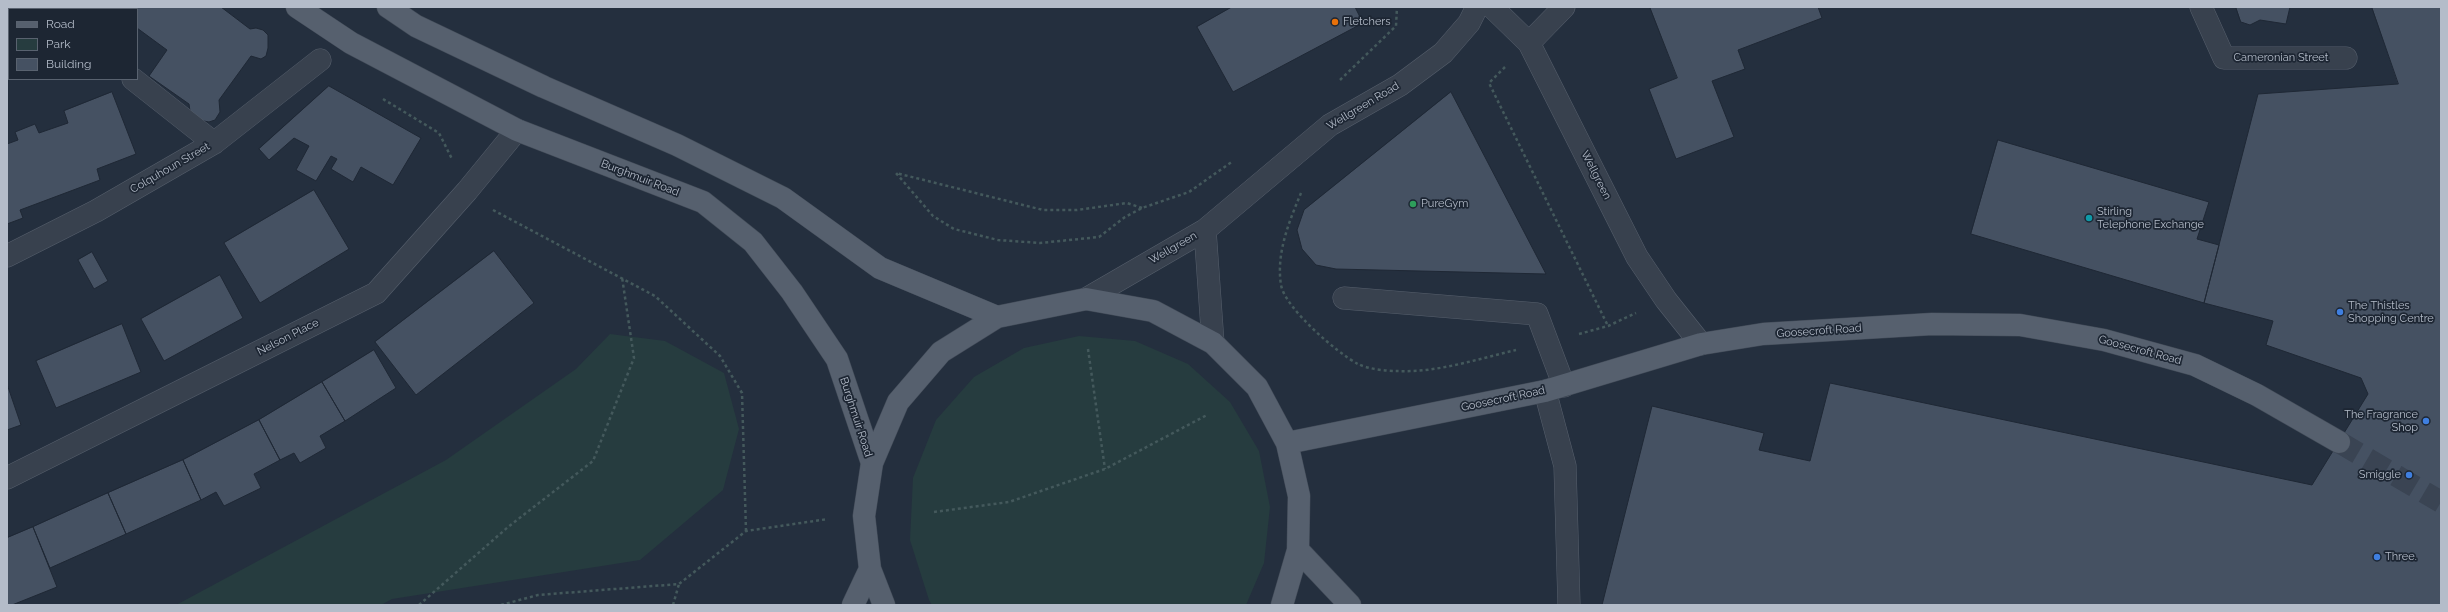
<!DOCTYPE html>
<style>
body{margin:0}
#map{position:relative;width:2448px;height:612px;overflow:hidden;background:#242f3e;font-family:Raleway,sans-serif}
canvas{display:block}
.frame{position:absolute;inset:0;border:8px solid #b4bcc9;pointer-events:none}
.legend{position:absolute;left:8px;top:8px;width:130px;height:72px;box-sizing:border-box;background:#1d2633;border:1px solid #59626f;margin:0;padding:5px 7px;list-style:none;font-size:12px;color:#b4bcc9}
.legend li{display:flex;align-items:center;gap:8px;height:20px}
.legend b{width:20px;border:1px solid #59626f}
</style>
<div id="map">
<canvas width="2448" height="612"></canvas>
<div class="frame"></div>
<ul class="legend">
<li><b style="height:5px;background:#56606e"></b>Road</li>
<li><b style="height:11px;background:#263c3f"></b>Park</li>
<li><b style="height:11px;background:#455162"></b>Building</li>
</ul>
</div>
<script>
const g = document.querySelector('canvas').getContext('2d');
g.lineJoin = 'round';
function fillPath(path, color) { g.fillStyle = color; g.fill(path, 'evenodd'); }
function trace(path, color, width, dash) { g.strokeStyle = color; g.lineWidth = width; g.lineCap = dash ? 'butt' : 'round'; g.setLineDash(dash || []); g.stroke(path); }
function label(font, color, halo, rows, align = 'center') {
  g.font = font + ' Raleway,sans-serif'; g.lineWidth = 3.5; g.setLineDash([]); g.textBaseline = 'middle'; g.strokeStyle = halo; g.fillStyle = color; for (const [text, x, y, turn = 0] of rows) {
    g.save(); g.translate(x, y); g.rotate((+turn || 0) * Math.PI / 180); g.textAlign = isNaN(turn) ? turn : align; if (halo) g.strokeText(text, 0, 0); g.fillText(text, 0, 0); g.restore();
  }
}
fillPath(new Path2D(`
 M610,334L665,341L724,373L739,429L723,490L640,560L392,599L381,605H176L446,460L576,369Z
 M1079,336L1135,341L1188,364L1230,402L1259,451L1270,507L1264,563L1246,605H932L929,600L910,540L913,478L936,420L974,377L1024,348Z`), '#263c3f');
const building = new Path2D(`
 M109,7H221L250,29L256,28L263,30L268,35V48L266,56L261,59L251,56L219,100L220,112L215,120L209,122L199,120L190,111L189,104L149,76L167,50L137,28V9H112Z
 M1232,7H1355L1363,23L1233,92L1197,27Z
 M1650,7H1818L1822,18L1738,50L1745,69L1712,81L1734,137L1676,159L1649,89L1677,78Z
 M2236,7H2290L2286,24L2260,20L2250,25L2241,22Z
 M2372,7H2441V605H1602L1652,406L1764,433L1759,450L1810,461L1830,383L2312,485L2368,394L2361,378L2266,345L2273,321L2204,303L2258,94L2398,84Z
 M329,86L421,138L393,185L361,167L353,182L331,169L337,159L331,156L316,181L296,170L309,146L294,138L269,160L259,149Z
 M112,92L136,154L97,169L100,180L20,210L23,218L7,224V144L18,140L15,132L35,124L39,133L68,123L64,111Z
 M1451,92L1546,274L1336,269L1316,265L1302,249L1297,230L1304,210Z
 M1998,140L2209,202L2197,239L2219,245L2204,303L1971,234Z
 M314,190L349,249L260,303L224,243Z
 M494,251L534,303L416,395L375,342Z
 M92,252L108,281L94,289L78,260Z
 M220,275L243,318L164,361L141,319Z
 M122,324L141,372L56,408L36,361Z
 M374,350L396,388L345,421L322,382Z
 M322,382L345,421L320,436L326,448L300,463L294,453L280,460L259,420Z
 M7,384L21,425L7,430Z
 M259,420L280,460L254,474L261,488L224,506L216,492L201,500L183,460Z
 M183,460L201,500L126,534L108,493Z
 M108,493L126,534L50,568L33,527Z
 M33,527L57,587L12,605H7V538Z`);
fillPath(building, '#455162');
trace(building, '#1f2835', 1);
trace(new Path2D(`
 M2339,442L2441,502`), '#3a4453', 22, [22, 11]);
const minor = new Path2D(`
 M1492,7L1529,43L1637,257L1666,300L1701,344
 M2201,7L2224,58H2346
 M1529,43L1564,7
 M7,64L9,63
 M133,79L214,143
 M1205,230L1213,343
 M7,256L96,211L214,143L320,60
 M1344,298L1537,314L1564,386
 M1086,299L1205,230L1330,125L1400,85L1443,53L1469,23L1477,7
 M1545,391L1565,466L1569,605
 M7,478L376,293L467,191L517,130`);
const major = new Path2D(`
 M297,7L351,43L517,130L703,202L753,242L792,292L837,359L872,463
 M388,7L416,26L544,87L677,145L783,198L880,268L997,317
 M1287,443L1545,391L1701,344L1763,334L1932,324L2020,325L2104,340L2195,365L2257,395L2339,442
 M1298,550L1350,605
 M853,605L870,569
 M884,605L870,569L864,516L872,463L898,402L941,352L997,317L1086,299L1153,311L1213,343L1257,387L1287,443L1299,496L1298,550L1282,605`);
trace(minor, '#565f6c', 23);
trace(major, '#414a57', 23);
trace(new Path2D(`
 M1505,67L1489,83L1608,326
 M1340,80L1396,26L1397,7
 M383,99L439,133L452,159
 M1301,193C1289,222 1276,253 1281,285C1285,308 1337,353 1358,364C1368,369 1386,371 1397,371C1437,373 1477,359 1516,350
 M1142,208L1127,203L1077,210H1043L896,173L933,216L954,229L998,240L1040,243L1099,237L1125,217L1142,208L1189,192L1233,161
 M493,210L655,296L720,356L742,393L746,531
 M1579,334L1608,326L1636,313
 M1088,349L1105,469
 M934,512L1009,502L1105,469L1207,415
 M419,605L508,527L593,461L634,358L622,277
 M501,605L538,595L679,584L746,531L828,519
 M673,605L679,584`), '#44595c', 2.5, [3, 3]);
trace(minor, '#38414e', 22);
trace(major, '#56606e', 22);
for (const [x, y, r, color] of [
 [1335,22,4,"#e8710a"],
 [1413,204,4,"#2e9e5b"],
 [2089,218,4,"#0f9aa8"],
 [2340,312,4,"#3f7fe0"],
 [2426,421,4,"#3f7fe0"],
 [2409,475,4,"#3f7fe0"],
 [2377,557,4,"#3f7fe0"]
]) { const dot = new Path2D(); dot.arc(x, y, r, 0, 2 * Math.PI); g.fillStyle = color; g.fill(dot); trace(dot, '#1d2633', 1.5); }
label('11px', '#b4bcc9', '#1d2633', [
 ["Fletchers",1343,22],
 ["PureGym",1421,204],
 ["Stirling",2097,212],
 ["Telephone Exchange",2097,225],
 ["The Thistles",2348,306],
 ["Shopping Centre",2348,319],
 ["The Fragrance",2418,415,"right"],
 ["Shop",2418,428,"right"],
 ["Smiggle",2401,475,"right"],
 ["Three.",2385,557]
], 'left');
label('11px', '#b4bcc9', '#1d2633', [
 ["Cameronian Street",2281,58],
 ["Wellgreen Road",1363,106,-31],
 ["Colquhoun Street",170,168,-30],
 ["Wellgreen",1596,175,63],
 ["Burghmuir Road",640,178,21],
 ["Wellgreen",1173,248,-30],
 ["Goosecroft Road",1819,331,-4],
 ["Nelson Place",288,337,-27],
 ["Goosecroft Road",2140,350,15],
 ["Goosecroft Road",1503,399,-12],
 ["Burghmuir Road",856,417,72]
]);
</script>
